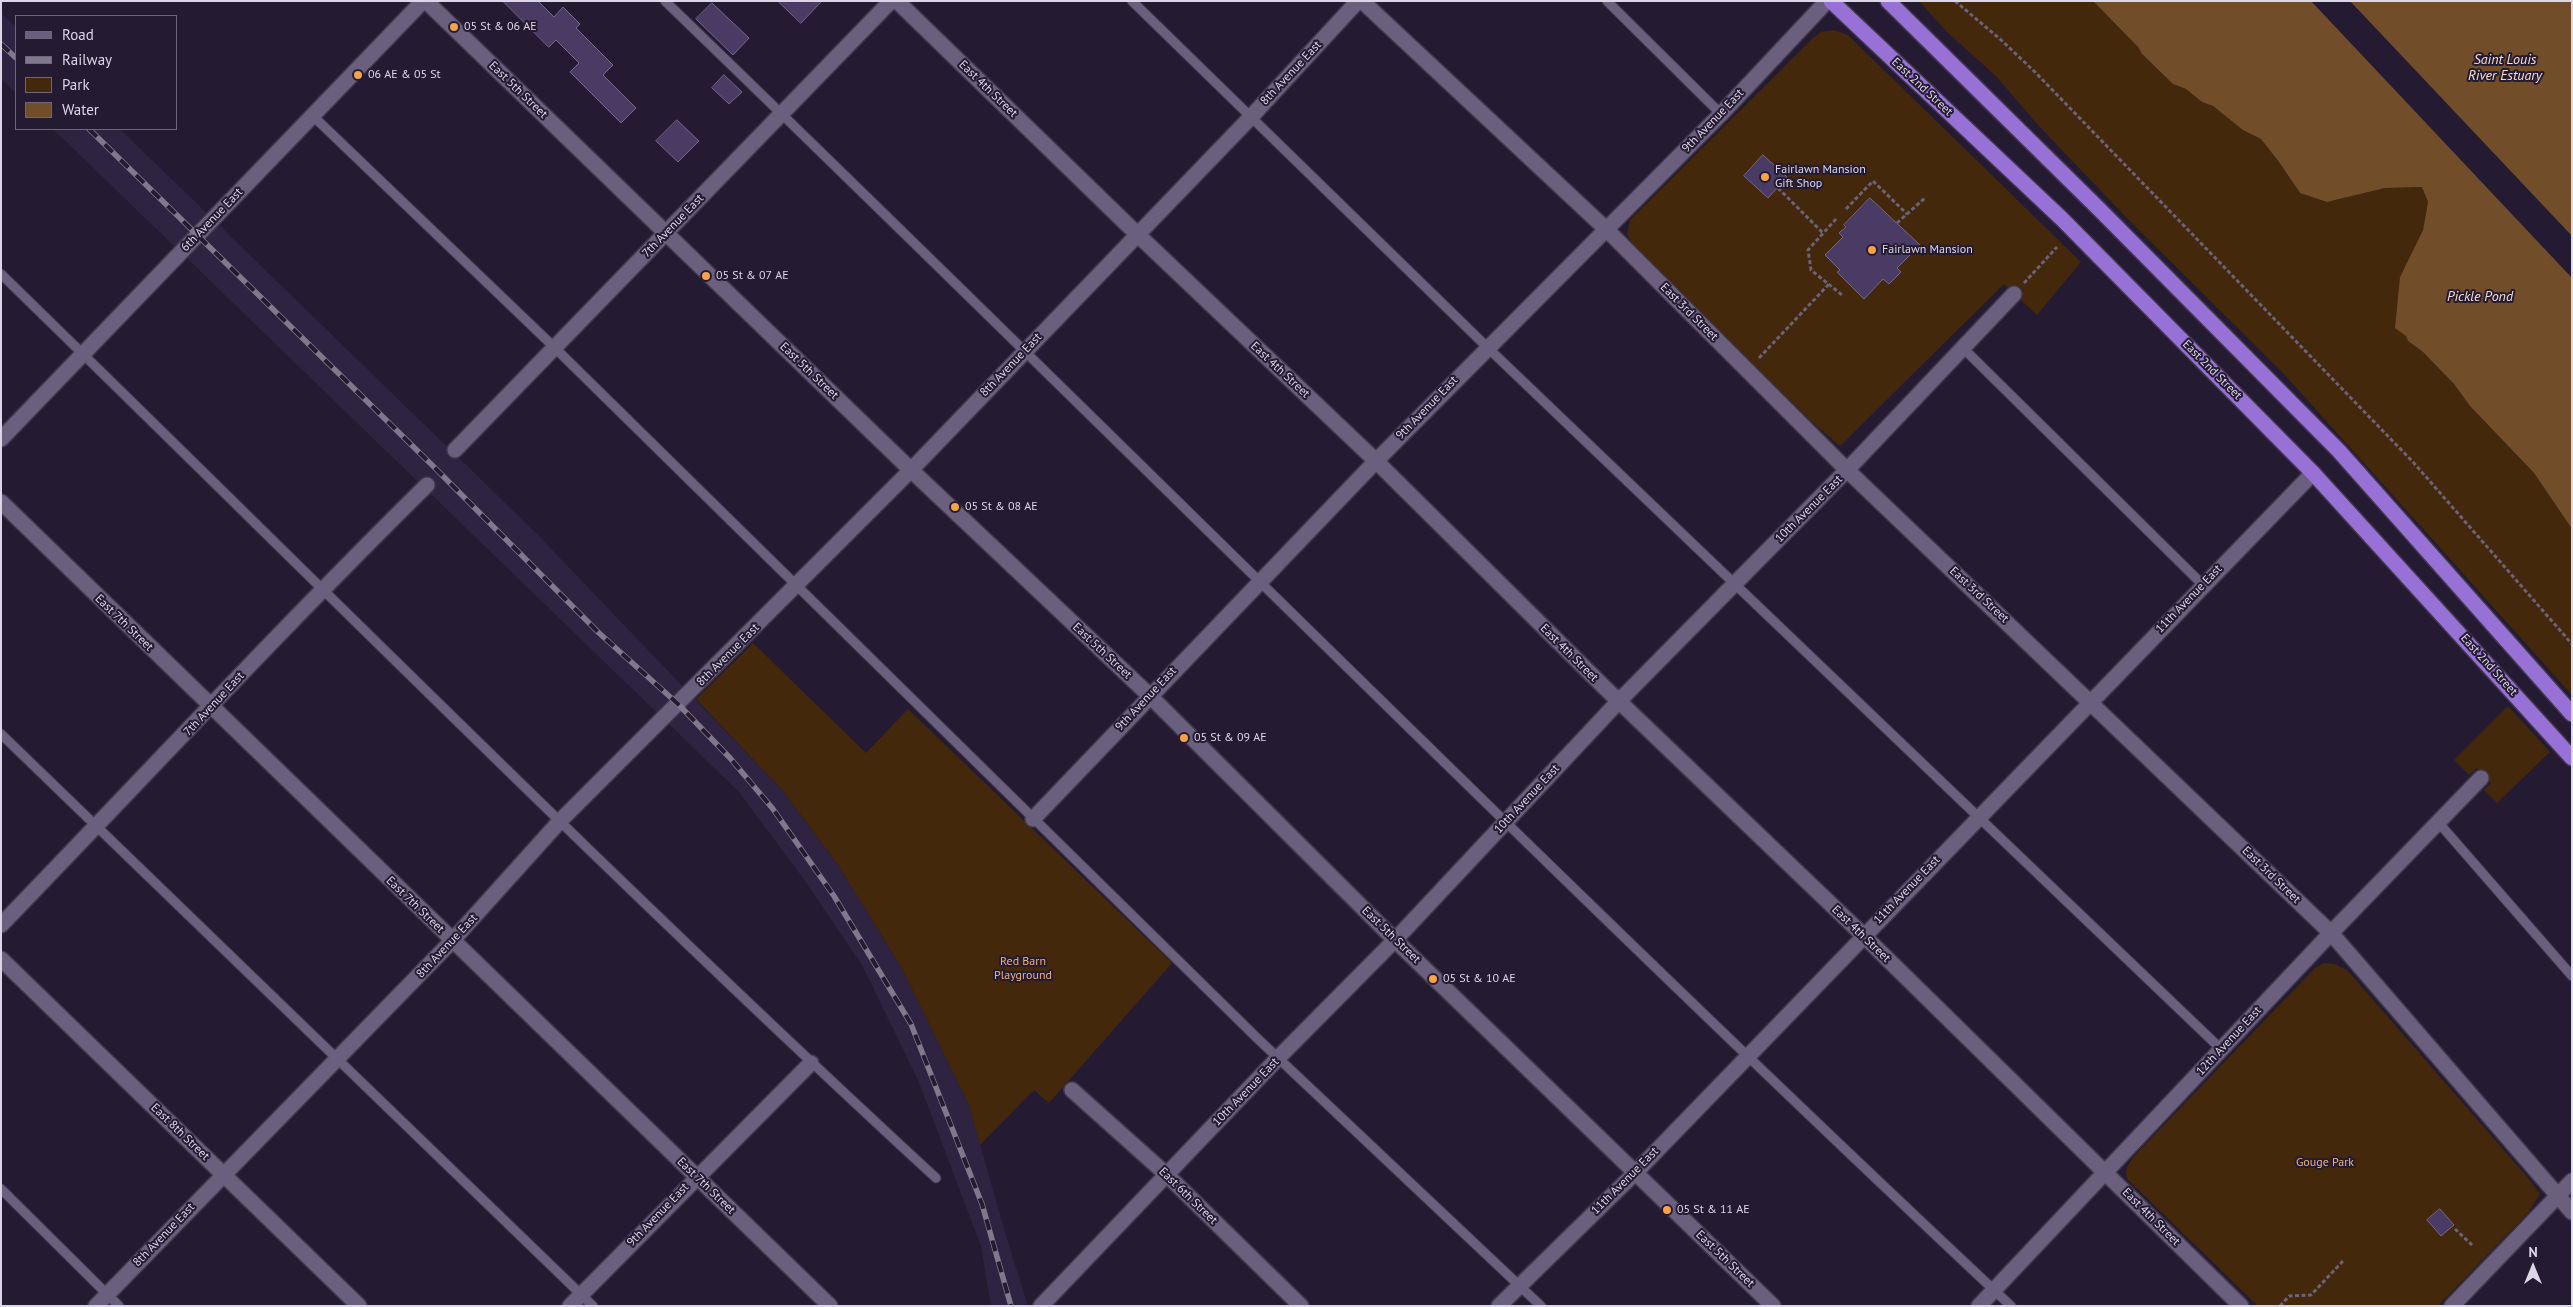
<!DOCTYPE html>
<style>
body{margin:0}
#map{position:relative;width:2573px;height:1307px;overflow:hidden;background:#241b33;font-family:"PT Sans",sans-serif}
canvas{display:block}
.frame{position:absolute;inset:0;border:2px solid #dcd7e8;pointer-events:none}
.legend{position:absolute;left:15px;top:15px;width:162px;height:115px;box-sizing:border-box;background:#241b33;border:1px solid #6e667b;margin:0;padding:6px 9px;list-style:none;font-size:15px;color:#dcd7e8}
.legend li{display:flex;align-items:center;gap:10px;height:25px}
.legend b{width:25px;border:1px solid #6e667b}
.north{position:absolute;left:2508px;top:1242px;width:50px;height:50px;-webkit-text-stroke:4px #241b33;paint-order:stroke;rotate:0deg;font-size:14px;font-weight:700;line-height:20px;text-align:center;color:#dcd7e8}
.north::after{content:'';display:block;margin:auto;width:18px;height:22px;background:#dcd7e8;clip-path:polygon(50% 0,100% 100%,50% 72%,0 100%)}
</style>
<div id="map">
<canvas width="2573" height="1307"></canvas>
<div class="frame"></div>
<ul class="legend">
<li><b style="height:6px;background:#6a607d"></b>Road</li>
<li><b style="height:6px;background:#80798d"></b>Railway</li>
<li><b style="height:14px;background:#43280c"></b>Park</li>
<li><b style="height:14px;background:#714d29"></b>Water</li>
</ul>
<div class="north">N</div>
</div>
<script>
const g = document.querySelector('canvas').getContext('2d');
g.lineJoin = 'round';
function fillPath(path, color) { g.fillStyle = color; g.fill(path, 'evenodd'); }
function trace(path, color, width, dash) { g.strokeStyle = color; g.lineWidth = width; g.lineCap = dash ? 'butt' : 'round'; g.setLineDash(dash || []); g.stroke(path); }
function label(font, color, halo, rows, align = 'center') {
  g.font = font + ' "PT Sans",sans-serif'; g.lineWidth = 4; g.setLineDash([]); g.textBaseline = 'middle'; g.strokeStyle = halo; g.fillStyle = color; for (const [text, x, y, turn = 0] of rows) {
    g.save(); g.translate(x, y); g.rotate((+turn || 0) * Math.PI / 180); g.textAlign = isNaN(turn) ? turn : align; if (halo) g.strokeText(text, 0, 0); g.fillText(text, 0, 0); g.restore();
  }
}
fillPath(new Path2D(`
 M1,13L16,27V93L1,79Z
 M53,129H120L535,532L783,791L838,865L900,965L969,1105L1003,1226L1028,1306H991L981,1246L918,1080L862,965L803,878L738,791Z`), '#2e2340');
fillPath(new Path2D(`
 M1919,1H2093L2138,47L2142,54L2173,84L2186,89L2202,102L2213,106L2243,130L2261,139L2279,162L2300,193L2327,202L2385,188L2422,187L2428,202L2423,230L2400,277L2406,336L2408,341L2423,352L2454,384L2470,406L2534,473L2572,529V695L2284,374L2125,216L2037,124L1997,77L1948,33Z
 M1834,30L1848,35L2081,262L2037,315L2004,284L1840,446L1811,421L1632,243L1627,234L1630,220L1813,38L1821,32Z
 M753,643L866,753L908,709L1172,963L1049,1103L1034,1090L980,1145L969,1105L900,965L838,865L783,791L696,699Z
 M2508,706L2550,752L2497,803L2484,790L2491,783L2477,768L2469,775L2454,760Z
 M2324,963L2335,964L2348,971L2529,1179L2540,1194L2528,1213L2438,1306H2258L2128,1180C2123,1170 2129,1163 2135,1155L2315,968Z`), '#43280c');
fillPath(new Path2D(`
 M2093,1H2311L2572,278V529L2534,473L2470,406L2454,384L2423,352L2408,341L2406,336L2395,328L2400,277L2423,230L2428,202L2422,187L2385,188L2327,202L2300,193L2279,162L2261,139L2243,130L2213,106L2202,102L2186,89L2173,84L2142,54L2138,47Z
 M2350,1H2572V236Z`), '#714d29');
const building = new Path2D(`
 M503,1H538L554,17L563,7L580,24L576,28L613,65L603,75L636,108L621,123L570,72L579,63L556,40L549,47Z
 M778,1H822L801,23Z
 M712,3L749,38L733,55L696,19Z
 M724,75L742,92L729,104L712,88Z
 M677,120L699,141L678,162L656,141Z
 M1763,155L1787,177L1768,198L1744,176Z
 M1870,198L1920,245L1897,268L1901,272L1889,284L1883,279L1864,299L1837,272L1840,270L1825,255L1843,237L1839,233L1846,227L1844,225Z
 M2440,1209L2454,1225L2441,1236L2427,1220Z`);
fillPath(building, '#4a3b65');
trace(building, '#726986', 1);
const service = new Path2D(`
 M665,1C1115,435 1555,879 2011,1306
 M1132,1L1487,347L2221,1049
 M1607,1L1721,114
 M313,116L553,346L1258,1039L1541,1306
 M1,274C312,577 617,884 936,1178
 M1963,348L2203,585
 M1,734L593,1306
 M2438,822L2572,976
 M1,1189L119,1306`);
const minor = new Path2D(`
 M897,1L1136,233L1376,461L1603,686L1863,935L2241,1306
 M1362,1L1607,230L1847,470L2331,933L2572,1212
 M1,439L423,1
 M455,450L891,1
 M1,502L830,1306
 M1033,819L1376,461L1721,114L1827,1
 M1,925C143,778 282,628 427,485
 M1,959L359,1306
 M1072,1090L1167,1175L1301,1306
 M96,1306L452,941L560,821L911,470L1250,118L1358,1
 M570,1306L811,1063
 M1041,1306L1279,1057L1395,940L1619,701L1847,470L2014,294
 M1499,1306L1636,1172L2313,473
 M1979,1306L2331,933L2481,778
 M2452,1306L2572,1181`);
const tertiary = new Path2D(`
 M426,1L911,470L1149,695L1395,940L1773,1306`);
const trunk = new Path2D(`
 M1831,1L2062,219L2313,473L2572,758
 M1888,1L2100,210L2339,451L2572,714`);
trace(service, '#3f374b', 11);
trace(minor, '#3f374b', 18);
trace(tertiary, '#3f374b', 18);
trace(trunk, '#3f374b', 18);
trace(new Path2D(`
 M1955,1L2000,39L2035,72L2413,462L2572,644
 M1778,188L1823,233
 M1846,209L1873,181L1907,214
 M1836,219L1808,250L1811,270L1842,295
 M1897,223L1926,197
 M2024,283L2057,247
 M1759,358L1829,284
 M2455,1229L2472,1245
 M2280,1306L2289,1296L2311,1295L2343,1261`), '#6b6379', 3, [4, 2.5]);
trace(service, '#6a607d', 9);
trace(minor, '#6a607d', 15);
trace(tertiary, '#6a607d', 15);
trace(trunk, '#9871d6', 15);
const rail = new Path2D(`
 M1,44L16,58
 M89,129L431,464L599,633L678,704L730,758L773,809L834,896L911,1024L982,1204L1011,1306`);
trace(rail, '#80798d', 5.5);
trace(rail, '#241b33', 4, [11]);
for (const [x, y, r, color] of [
 [454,27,5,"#f7a149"],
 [358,75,5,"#f7a149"],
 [1765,177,5,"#f7a149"],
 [1872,250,5,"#f7a149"],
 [706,276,5,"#f7a149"],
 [955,507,5,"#f7a149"],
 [1184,738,5,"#f7a149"],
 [1433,979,5,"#f7a149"],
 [1667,1210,5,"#f7a149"]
]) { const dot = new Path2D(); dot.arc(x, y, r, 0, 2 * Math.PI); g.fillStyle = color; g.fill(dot); trace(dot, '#241b33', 2); }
label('12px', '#dcd7e8', '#241b33', [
 ["05 St & 06 AE",464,27],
 ["06 AE & 05 St",368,75],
 ["Fairlawn Mansion",1775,170],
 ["Gift Shop",1775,184],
 ["Fairlawn Mansion",1882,250],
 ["05 St & 07 AE",716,276],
 ["05 St & 08 AE",965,507],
 ["05 St & 09 AE",1194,738],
 ["05 St & 10 AE",1443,979],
 ["05 St & 11 AE",1677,1210]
], 'left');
label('12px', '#dcd7e8', '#241b33', [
 ["8th Avenue East",1291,73,-47],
 ["East 2nd Street",1922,87,43],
 ["East 4th Street",988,89,44],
 ["East 5th Street",518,90,44],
 ["9th Avenue East",1713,121,-46],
 ["6th Avenue East",212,220,-46],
 ["7th Avenue East",673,226,-46],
 ["East 3rd Street",1689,312,45],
 ["8th Avenue East",1011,365,-46],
 ["East 4th Street",1280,370,43],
 ["East 2nd Street",2212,370,45],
 ["East 5th Street",809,371,44],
 ["9th Avenue East",1427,408,-46],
 ["10th Avenue East",1809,509,-45],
 ["East 3rd Street",1979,595,43],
 ["11th Avenue East",2189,599,-46],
 ["East 7th Street",124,623,44],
 ["East 5th Street",1102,651,43],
 ["East 4th Street",1569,653,45],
 ["8th Avenue East",728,655,-45],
 ["East 2nd Street",2489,665,48],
 ["9th Avenue East",1146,699,-47],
 ["7th Avenue East",214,704,-47],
 ["10th Avenue East",1527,799,-47],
 ["East 3rd Street",2271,875,44],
 ["11th Avenue East",1907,890,-46],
 ["East 7th Street",415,905,44],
 ["East 4th Street",1861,934,44],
 ["East 5th Street",1391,935,44],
 ["8th Avenue East",447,946,-47],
 ["12th Avenue East",2229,1041,-47],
 ["10th Avenue East",1246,1092,-46],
 ["East 8th Street",180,1132,44],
 ["11th Avenue East",1625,1181,-45],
 ["East 7th Street",706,1186,44],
 ["East 6th Street",1188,1196,44],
 ["9th Avenue East",658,1215,-46],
 ["East 4th Street",2151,1217,45],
 ["8th Avenue East",164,1235,-46],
 ["East 5th Street",1725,1259,44]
]);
label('12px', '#f0b37b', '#241b33', [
 ["Red Barn",1023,962],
 ["Playground",1023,976],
 ["Gouge Park",2325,1163]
]);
label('italic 14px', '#f8dfc9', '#241b33', [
 ["Saint Louis",2505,60],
 ["River Estuary",2505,76],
 ["Pickle Pond",2480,297]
]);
</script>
